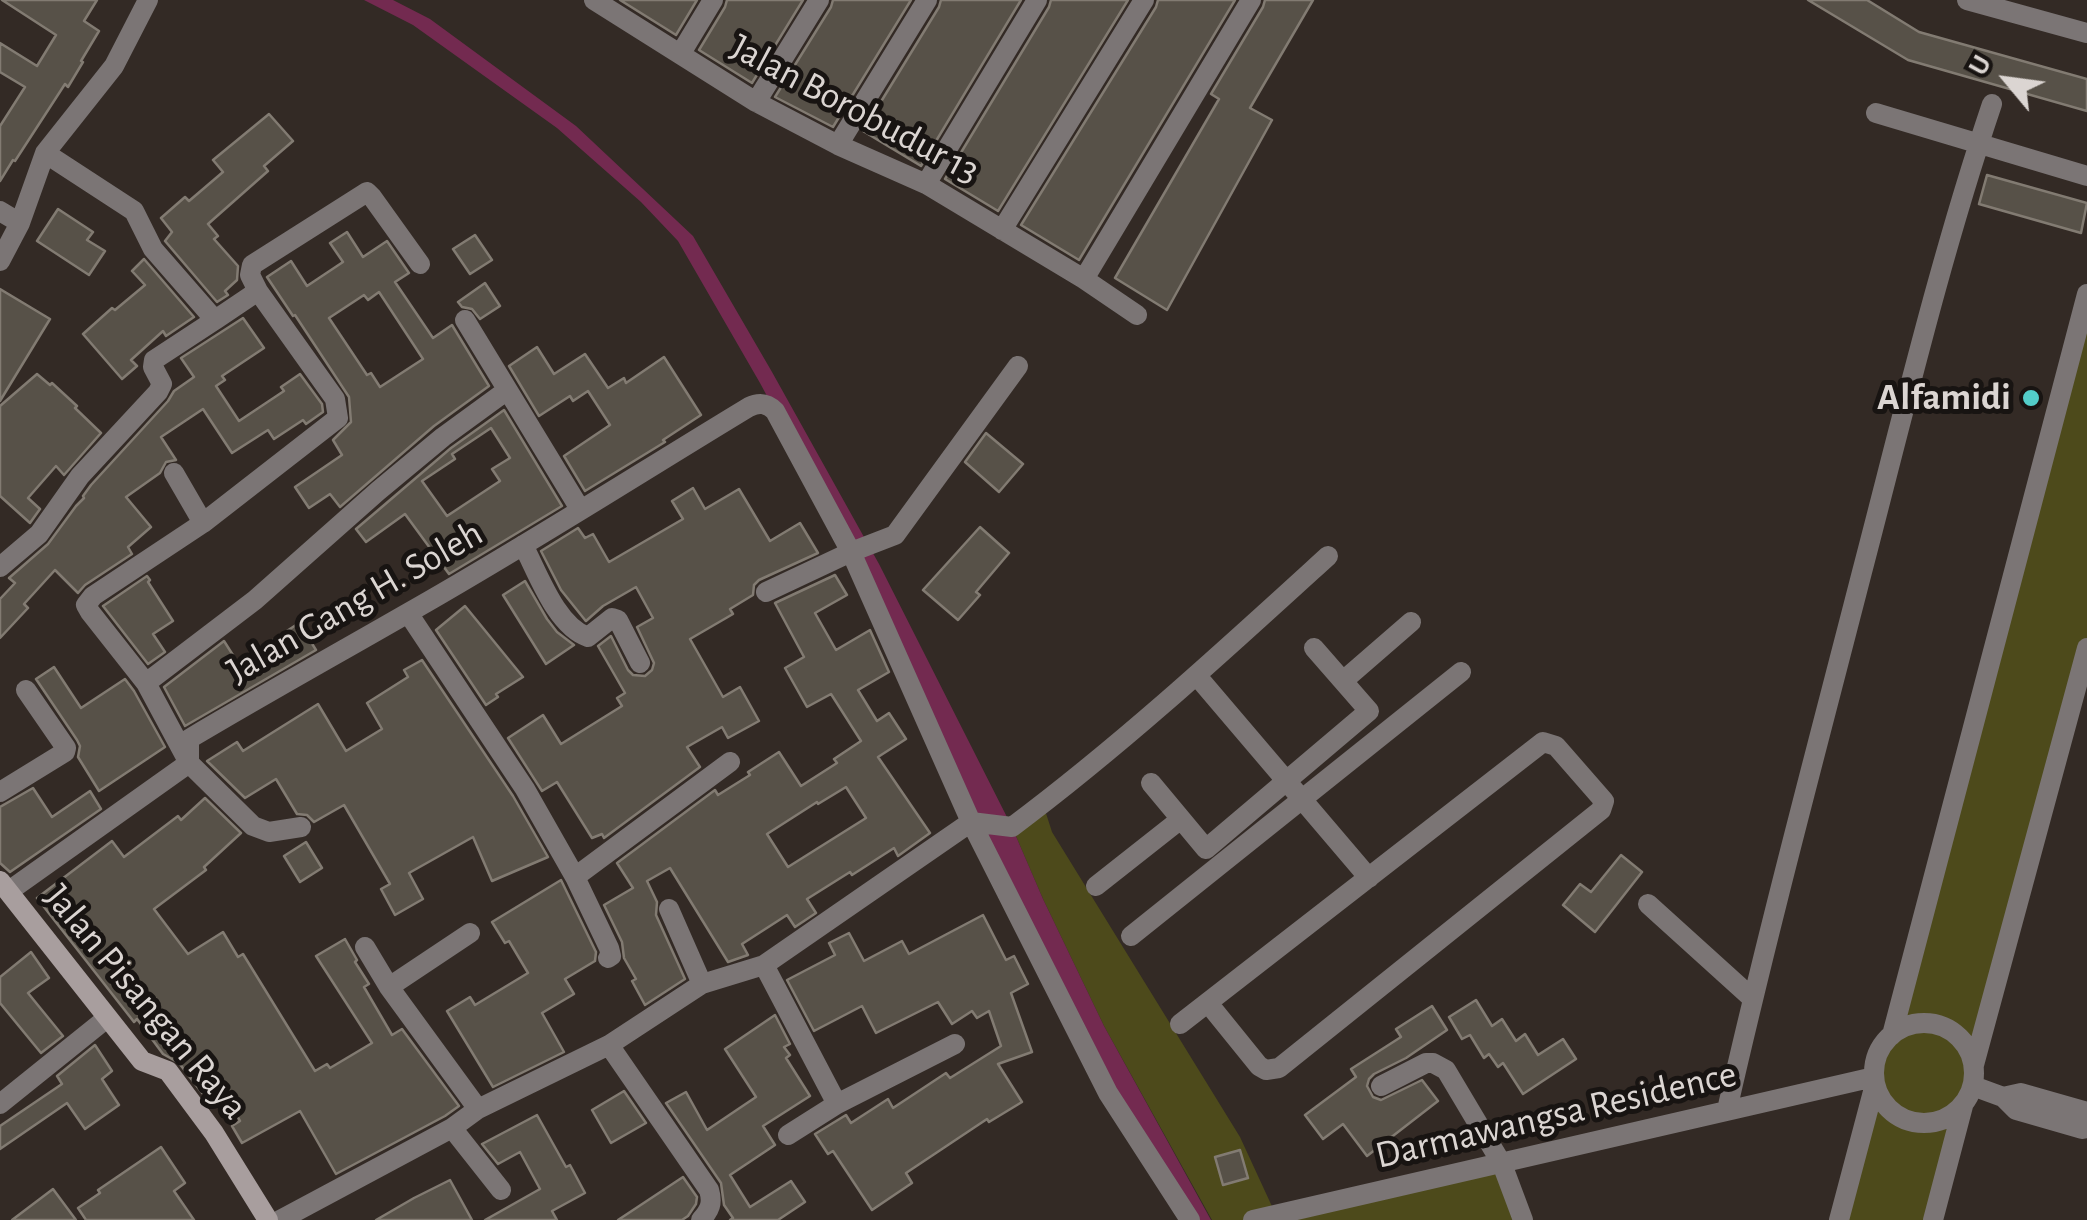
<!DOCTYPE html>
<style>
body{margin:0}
#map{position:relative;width:2087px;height:1220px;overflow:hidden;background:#332a25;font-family:"Alegreya Sans",sans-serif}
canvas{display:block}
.north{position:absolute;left:1957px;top:30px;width:100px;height:100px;-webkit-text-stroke:8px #181412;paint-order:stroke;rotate:299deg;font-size:28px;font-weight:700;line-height:40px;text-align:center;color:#dbd5d2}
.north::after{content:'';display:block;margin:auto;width:35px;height:45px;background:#dbd5d2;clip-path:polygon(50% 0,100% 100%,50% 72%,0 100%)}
</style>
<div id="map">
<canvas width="2087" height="1220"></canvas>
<div class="north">U</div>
</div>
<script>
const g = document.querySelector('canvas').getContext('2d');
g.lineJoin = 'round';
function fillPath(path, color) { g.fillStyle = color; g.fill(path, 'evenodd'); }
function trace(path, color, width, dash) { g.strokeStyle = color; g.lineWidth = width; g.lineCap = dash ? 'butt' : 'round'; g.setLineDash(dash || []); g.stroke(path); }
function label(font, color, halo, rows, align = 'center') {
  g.font = font + ' "Alegreya Sans",sans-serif'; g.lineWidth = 10; g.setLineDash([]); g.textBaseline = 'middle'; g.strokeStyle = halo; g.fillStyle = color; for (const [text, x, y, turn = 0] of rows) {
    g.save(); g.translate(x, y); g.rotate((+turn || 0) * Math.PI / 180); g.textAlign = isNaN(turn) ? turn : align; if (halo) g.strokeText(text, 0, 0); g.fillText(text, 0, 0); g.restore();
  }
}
fillPath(new Path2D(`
 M2087,294V648L1973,1066V1086L1963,1106L1933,1220H1839L1874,1077C1877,1059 1880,1048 1892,1034Z
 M1043,804L1052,832L1240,1137L1276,1215L1498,1165L1523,1220H1212L1104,1026L1043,899L1012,827Z`), '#4d4a1b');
fillPath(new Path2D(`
 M364,0H393L430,19L576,126L693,236L772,372L879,564L1012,827L1043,899L1104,1026L1211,1220H1190L1108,1093L851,552L760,383L678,241L641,202L557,128L413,25Z`), '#732a50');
const building = new Path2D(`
 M2,0H97L84,21L99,31L81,61L83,62L68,87L65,84L15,161L13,160L0,181V126L25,87L0,72V43L37,66L56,35Z
 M620,0H697L676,35Z
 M727,0H803L752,83L699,50L725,7Z
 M833,0H911L833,127L775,97L831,7Z
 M941,0H1021L921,166L863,131L939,7Z
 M1051,0H1128L998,211L945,179L1049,7Z
 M1158,0H1235L1079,260L1021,225L1156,7Z
 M1265,0H1313L1250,108L1272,120L1167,310L1115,278L1219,99L1211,94L1263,7Z
 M1808,0H1867L1919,32L2087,79V111L1908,60Z
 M269,114L293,141L264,166L268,171L208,224L218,236L214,239L238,266L237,280L225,291L228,295L217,302L165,241L172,232L161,218L185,197L189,201L223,172L213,160Z
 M1987,175L2087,203L2081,233L1979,204Z
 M58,209L93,232L87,240L105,251L89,275L37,241Z
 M347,232L363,257L387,241L409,273L395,282L433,338L452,325L489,386L434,426L340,507L330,494L309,508L295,487L342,455L333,440L351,422L349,397L295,315L293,316L267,277L291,261L307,286L343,262L330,243ZM379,292L423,359L380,387L371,373L367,375L329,318L364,295L368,300Z
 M475,235L492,260L470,274L453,249Z
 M144,259L194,317L166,336L163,331L131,360L137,366L122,379L83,334L112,308L115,310L145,285L132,271Z
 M485,283L500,306L480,319L472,309L462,307L458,302Z
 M0,289L50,319L0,401Z
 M243,318L264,348L222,376L225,380L216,386L239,421L284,391L281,387L300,374L322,404L323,412L306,424L303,420L274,439L268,430L232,453L203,409L161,437L176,460L166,462L160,473L126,497L151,527L128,547L132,554L85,585L78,593L55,570L24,604L28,608L0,638V599L15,583L9,578L48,544L76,506L84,498L83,496L91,485L168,401L174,391L194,377L181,358Z
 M537,347L554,374L585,354L608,388L624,378L626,383L664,357L701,415L663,440L665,442L585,491L564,456L610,425L588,391L573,401L570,396L539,416L509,366Z
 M37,374L50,385L52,383L77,406L75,408L101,433L64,475L56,466L28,498L40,509L30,523L0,496V406Z
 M504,410L562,506L449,574L405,514L366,542L356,529L451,448ZM491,428L510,458L492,469L500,481L447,516L422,481L455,459L452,454Z
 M986,433L1023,464L999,492L965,462Z
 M693,488L705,509L739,489L770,541L800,523L818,553L759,580L754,585L753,595L730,609L733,614L690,639L723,697L740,687L759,721L728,738L722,727L687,747L700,767L604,838L602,834L592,838L557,782L542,791L508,738L543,715L561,744L622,706L617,698L625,693L598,646L611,636L628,670L633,675L645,676L652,670L654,663L637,627L653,618L636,587L603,606L586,621L585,620L561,590L541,551L578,528L585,538L593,534L609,562L683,519L672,501Z
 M980,527L1009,553L976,592L980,595L958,620L923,590Z
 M835,575L847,595L815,613L836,650L870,630L889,672L858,690L877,721L889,713L906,739L878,757L930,833L898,856L894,848L852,875L850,872L807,899L816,913L795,927L787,915L742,944L748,955L728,962L670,868L647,881L657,902L656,915L685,979L645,1005L632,981L636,979L624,958L622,942L604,905L633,888L617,863L715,790L718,795L750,775L748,772L779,752L801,786L837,763L834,759L861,741L831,694L807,707L785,668L804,657L775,603ZM846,787L866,818L788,867L767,834L817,802L818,804Z
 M147,576L150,580L148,582L173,621L153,634L165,652L148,664L103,606Z
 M525,581L547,619L557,632L574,645L546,664L503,595Z
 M465,606L523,677L496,694L498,697L486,705L436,630Z
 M299,623L316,650L185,726L164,687L224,641L238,663Z
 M422,660L513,796L548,857L492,881L473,837L409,873L423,899L395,915L381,889L390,884L344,805L314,822L307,815L297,814L276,779L245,798L207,761L237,742L243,751L318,704L346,751L382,729L367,703L408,677L404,670Z
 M54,667L81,708L125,679L134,691L165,747L99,791L78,757L80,746L77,740L36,679Z
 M33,788L52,817L90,791L101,809L10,872L0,863V807Z
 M205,798L241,833L204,867L206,870L154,909L188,954L223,932L238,957L243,954L315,1071L327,1064L330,1068L372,1043L316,956L345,939L357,960L355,962L369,984L364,987L392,1035L402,1029L459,1106L445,1116L336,1174L300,1111L242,1143L232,1126L240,1121L217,1082L202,1093L179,1063L163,1054L137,1019L134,1022L37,898L112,841L124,857L178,816L181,820Z
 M306,842L322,868L300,882L284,856Z
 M1621,855L1642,872L1595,932L1563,905L1580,884L1591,892Z
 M561,880L596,952L595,961L565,979L574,994L542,1013L564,1052L493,1087L447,1011L470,997L475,1005L528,973L509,941L505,943L492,922Z
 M983,915L1006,960L1014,956L1028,984L1011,993L1032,1052L998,1064L1022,1102L989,1122L987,1119L906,1173L912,1183L872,1210L833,1151L828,1154L815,1134L846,1115L851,1123L888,1099L893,1108L946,1073L950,1078L1001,1046L989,1011L977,1018L972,1011L952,1024L938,1002L876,1033L862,1006L814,1031L787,980L835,955L829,943L849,933L864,961L902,941L909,954Z
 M31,952L49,978L28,993L63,1036L41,1053L0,1003V977Z
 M1476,1000L1492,1026L1502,1019L1516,1041L1525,1034L1538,1055L1563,1039L1576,1059L1523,1094L1503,1063L1498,1067L1489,1054L1484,1058L1470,1035L1462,1039L1449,1017Z
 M1432,1006L1447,1030L1406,1058L1374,1074L1369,1079L1367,1086L1373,1097L1381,1100L1422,1080L1438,1101L1367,1156L1343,1124L1323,1139L1305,1115L1356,1077L1351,1069L1401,1037L1396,1029Z
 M775,1015L790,1044L784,1047L790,1055L786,1058L810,1096L763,1126L775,1145L730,1175L750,1207L791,1181L805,1202L778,1220H730L733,1218L724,1205L721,1183L666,1103L686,1092L707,1130L756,1097L725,1049Z
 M95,1045L112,1071L102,1079L119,1105L85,1129L67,1103L0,1149V1126L62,1084L57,1076Z
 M624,1091L646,1123L611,1143L592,1110Z
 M537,1115L566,1167L570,1165L585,1193L552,1211L557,1220H485L540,1189L520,1152L498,1164L482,1144Z
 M161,1147L185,1183L174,1191L194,1220H86L78,1208L100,1193L98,1190Z
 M1240,1150L1248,1178L1223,1185L1215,1157Z
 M683,1177L697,1197L696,1204L688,1216L682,1220H618Z
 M450,1180L472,1220H376L414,1198Z
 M53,1189L76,1220H12Z`);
fillPath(building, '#575148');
trace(building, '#827b72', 2.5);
trace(new Path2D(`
 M594,0L756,102L838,145L926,184L1084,279L1137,315
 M1967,0L2087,33
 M681,53L713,0
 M756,102L819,0
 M1876,113L2087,176
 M838,145L927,0
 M926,184L1037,0
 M0,211L20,223
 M1002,230L1144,0
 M0,261L20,223L45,153L114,66L148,0
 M1084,279L1251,0
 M215,320L258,291
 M465,320L580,509
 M174,473L203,523
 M523,545C538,573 556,626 588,637L612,618L618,620L640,663
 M0,567L39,534L80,476L158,392L162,384L153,367L154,360L215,320L153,249L134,211L45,153
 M766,592L851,552L895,535L1018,366
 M408,613L525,789L575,877L609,948L611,956L608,958
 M1197,676L1369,878
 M1343,681L1411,622
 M146,683L255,600L378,491L443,437L506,391
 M1151,783L1206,849L1369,711L1314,648
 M0,792L65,752L66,748L26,690
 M301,827L269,832L253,826L189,763L146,683L90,612L86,605L93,596L203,523L338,418L335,399L258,291L250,275L252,265L367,192L372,197L420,264
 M575,877L730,762
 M1096,886L1181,819
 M9,891L189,763V739C261,696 335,655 408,613C523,548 635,476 749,407C759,402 767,403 775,411L851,552L971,822L1108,1093L1190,1220
 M1648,904L1753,999
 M669,909L702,984
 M1131,936L1461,672
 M365,947L389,987L478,1109
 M764,965L837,1104
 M389,987L470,933
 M1874 1073a50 50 0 1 1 100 0a50 50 0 1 1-100 0Z
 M1180,1024L1543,742L1556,746L1604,801L1601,810L1279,1068L1266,1070L1259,1066L1208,1003
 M1892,1035L2087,294
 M609,1045L709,1190C713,1203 710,1210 701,1220
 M1974,1065L2087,648
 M1381,1086L1426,1063H1433L1446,1070L1502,1164L1523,1220
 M1973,1086L2003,1097L2016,1110L2082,1129L2087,1128
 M2003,1097L2021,1093L2087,1112
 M0,1104L107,1018
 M1727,1110C1768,930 1816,751 1862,572C1903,415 1940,258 1992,104
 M452,1128L501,1190
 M788,1135L837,1104L955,1044
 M280,1220L452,1128L478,1109L609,1045L702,984L764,965L971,822L1012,827C1123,744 1226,649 1328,556
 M1253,1220L1874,1077
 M1839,1220L1875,1084
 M1933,1220L1963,1106`), '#7b7575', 20);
trace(new Path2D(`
 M0,881L142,1061L168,1071L214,1133L268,1220`), '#a89e9e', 20);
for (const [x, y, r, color] of [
 [2031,398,10,"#53cdc9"]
]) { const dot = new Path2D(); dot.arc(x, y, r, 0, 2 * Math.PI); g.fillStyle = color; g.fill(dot); trace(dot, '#181412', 4); }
label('38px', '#dbd5d2', '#181412', [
 ["Jalan Borobudur 13",855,109,28],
 ["Jalan Gang H. Soleh",355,602,-30],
 ["Jalan Pisangan Raya",146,1002,50],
 ["Darmawangsa Residence",1556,1115,-13]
]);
label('bold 38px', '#dbd5d2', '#181412', [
 ["Alfamidi",2011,398]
], 'right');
</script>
